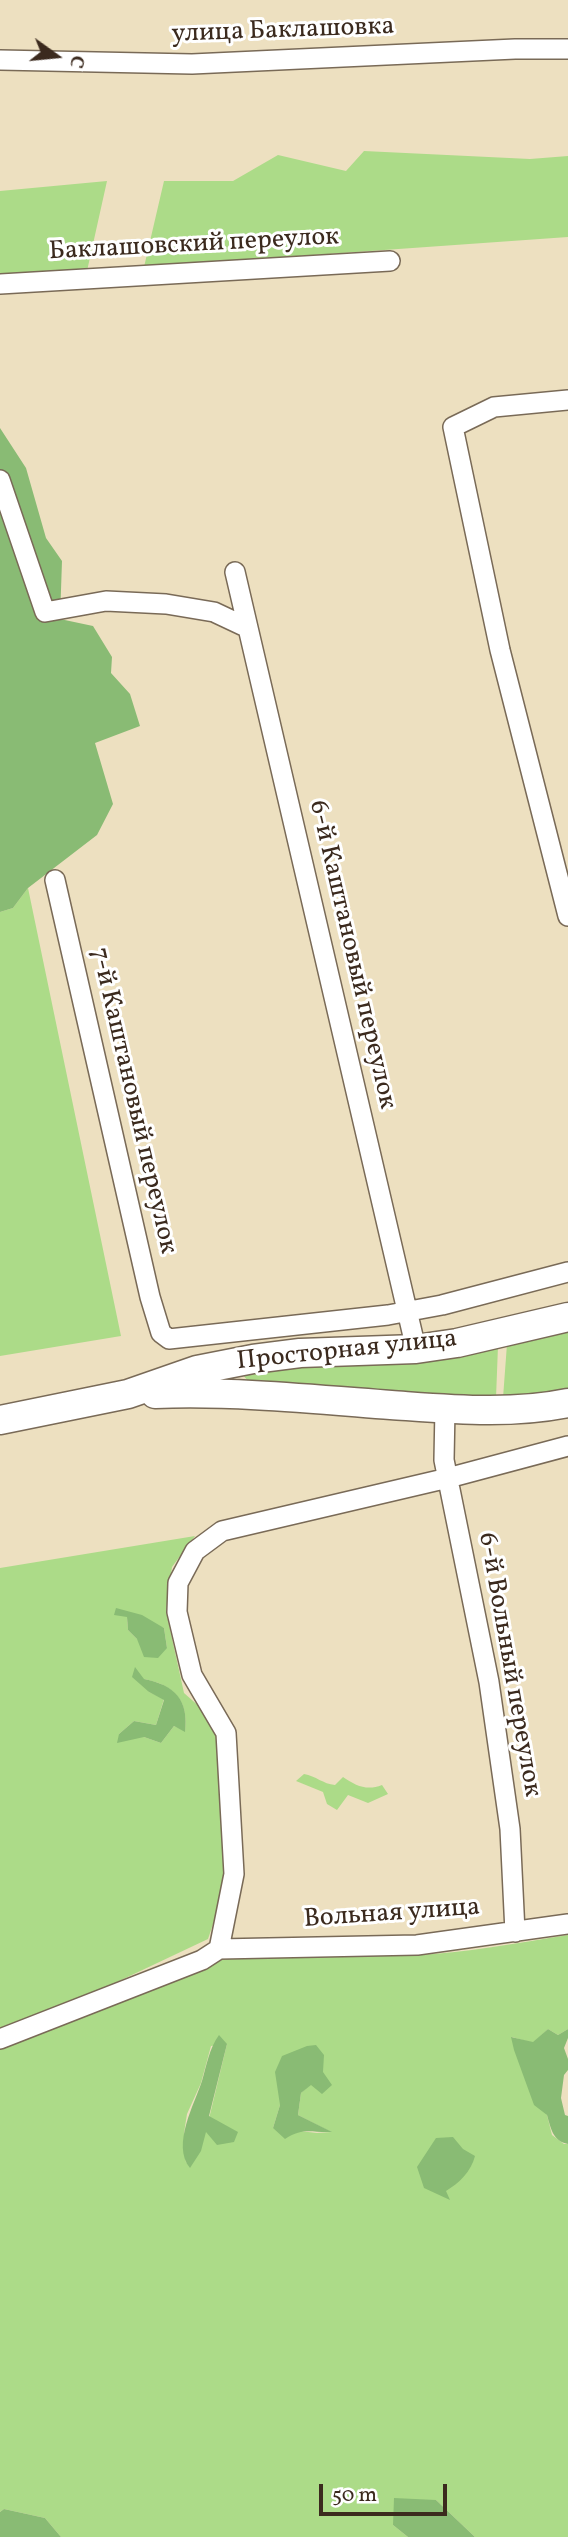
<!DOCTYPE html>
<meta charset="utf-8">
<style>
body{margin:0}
#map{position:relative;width:568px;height:2537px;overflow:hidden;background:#ede0c0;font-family:Vollkorn,serif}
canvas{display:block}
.north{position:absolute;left:21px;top:21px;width:70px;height:70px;-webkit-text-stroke:5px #fff;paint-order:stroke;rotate:105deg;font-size:19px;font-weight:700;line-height:28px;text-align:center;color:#3b2a1e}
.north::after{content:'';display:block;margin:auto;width:24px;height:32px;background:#3b2a1e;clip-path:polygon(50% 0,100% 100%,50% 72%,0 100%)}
.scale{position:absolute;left:319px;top:2484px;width:128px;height:32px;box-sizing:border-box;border:4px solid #3b2a1e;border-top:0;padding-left:9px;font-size:21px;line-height:24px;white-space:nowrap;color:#3b2a1e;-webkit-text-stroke:5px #fff;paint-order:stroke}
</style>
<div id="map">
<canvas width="568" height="2537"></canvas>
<div class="north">С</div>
<div class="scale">50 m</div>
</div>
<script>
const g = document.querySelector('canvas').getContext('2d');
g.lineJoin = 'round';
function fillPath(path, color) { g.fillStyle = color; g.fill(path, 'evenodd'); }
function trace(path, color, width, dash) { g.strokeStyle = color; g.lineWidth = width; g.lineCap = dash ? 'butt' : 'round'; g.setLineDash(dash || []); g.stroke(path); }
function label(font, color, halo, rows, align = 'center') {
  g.font = font + ' Vollkorn,serif'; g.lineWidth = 6; g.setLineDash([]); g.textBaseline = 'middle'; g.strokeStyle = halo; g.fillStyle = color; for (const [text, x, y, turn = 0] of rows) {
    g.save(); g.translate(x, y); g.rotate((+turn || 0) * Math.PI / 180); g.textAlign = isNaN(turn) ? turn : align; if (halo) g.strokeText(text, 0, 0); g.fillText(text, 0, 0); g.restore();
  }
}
fillPath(new Path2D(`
 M364,151L530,159L568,156V237L144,267L164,181H233L278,155L346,171Z
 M107,181L87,271L0,276V191Z
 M28,888L121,1336L0,1356V912L13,908Z
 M568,1329V1391L503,1398L507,1344Z
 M498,1346L496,1398L422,1396L286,1383L248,1381L243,1375L272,1369L321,1366Z
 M195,1536L172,1567L166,1611L184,1693L201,1708L216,1729L219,1754L225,1888L208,1939L98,1991L0,2030V1568ZM127,1617L164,1628L167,1648L137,1639L128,1630ZM144,1679C174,1685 189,1700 185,1731L174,1726L161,1743L144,1737L119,1734L134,1721L156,1725L164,1699L149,1692Z
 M304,1774C316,1776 323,1784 335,1785L343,1777C356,1786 367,1791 382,1785L388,1794L368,1803L348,1795L337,1810L327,1804L323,1792L296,1781Z
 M568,1935V2029L558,2035L548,2029L533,2043L512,2037L547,2115L552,2135L564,2144H568V2537H475L436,2500L393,2525L408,2537H61L45,2518L4,2509L0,2512V2048L212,1962C277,1947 348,1956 414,1955C465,1953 518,1943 568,1935ZM227,2044L206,2131L186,2163L184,2133L187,2114L201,2083L211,2046ZM323,2055V2072L301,2093L298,2115L331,2132L317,2133L273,2128L280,2105Z`), '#acdb88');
fillPath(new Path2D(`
 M0,428L26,468L46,538L62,561L60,619L93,626L112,657L111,673L130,694L140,726L95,743L113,804L97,835L28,888L13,908L0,912Z
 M116,1608L142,1615L164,1628L167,1648L158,1658L144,1657L137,1639L128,1630L127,1617L114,1615Z
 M135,1667L144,1679C175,1685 189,1700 185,1732L174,1726L161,1743L144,1737L117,1743L119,1734L134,1721L156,1725L164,1700L149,1692L132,1677Z
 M548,2029L558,2035L568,2029V2038L564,2048L568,2059V2070L564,2075L561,2098L565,2115L568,2116V2144C553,2141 551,2129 547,2115L534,2105L514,2050L511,2037L533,2042Z
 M219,2035L227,2044L209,2116L238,2132L234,2142L217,2145L206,2132L201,2151L190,2168C171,2145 195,2103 202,2081C207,2064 209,2049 219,2035Z
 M316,2045L324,2055L323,2072L332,2085L322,2094L311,2085L301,2093L298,2115L332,2132C311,2133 304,2127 285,2139L273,2128L280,2105L275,2072L282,2056L307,2046Z
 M453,2137L463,2149L475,2156C471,2172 459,2183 446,2191L450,2200L424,2188L417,2167L436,2138Z
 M394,2498L436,2500L475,2537H408L393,2525Z
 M4,2509L45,2518L61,2537H0V2512Z`), '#89bb74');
const minor = new Path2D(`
 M0,60L192,64L515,49H568
 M0,284L390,261
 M568,400L494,407L453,427L500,650L568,916
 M0,480L45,612L106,601L166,604L214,612L248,628
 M235,572L416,1349
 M55,880L150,1297L161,1333L169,1339L388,1315L442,1305L568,1272
 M445,1408L444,1460L489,1682L510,1829L515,1932
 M219,1949L417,1945L568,1924
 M0,2039L202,1960L219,1949L234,1874L226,1733L192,1675L177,1612L178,1583L195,1551L222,1531L448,1478L568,1446`);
const secondary = new Path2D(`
 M155,1394C234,1391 313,1399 391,1405C449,1409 510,1415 568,1403
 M0,1420L128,1394L197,1370L253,1359L300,1353L416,1349L457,1343L568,1317`);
trace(minor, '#796a57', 22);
trace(secondary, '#796a57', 31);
trace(minor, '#fff', 19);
trace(secondary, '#fff', 28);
label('26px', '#3b2a1e', '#fff', [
 ["улица Баклашовка",283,32,-2],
 ["Баклашовский переулок",194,246,-3],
 ["6-й Каштановый переулок",351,955,77],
 ["7-й Каштановый переулок",132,1101,77],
 ["Просторная улица",347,1352,-6],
 ["6-й Вольный переулок",508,1665,80],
 ["Вольная улица",392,1915,-4]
]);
</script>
